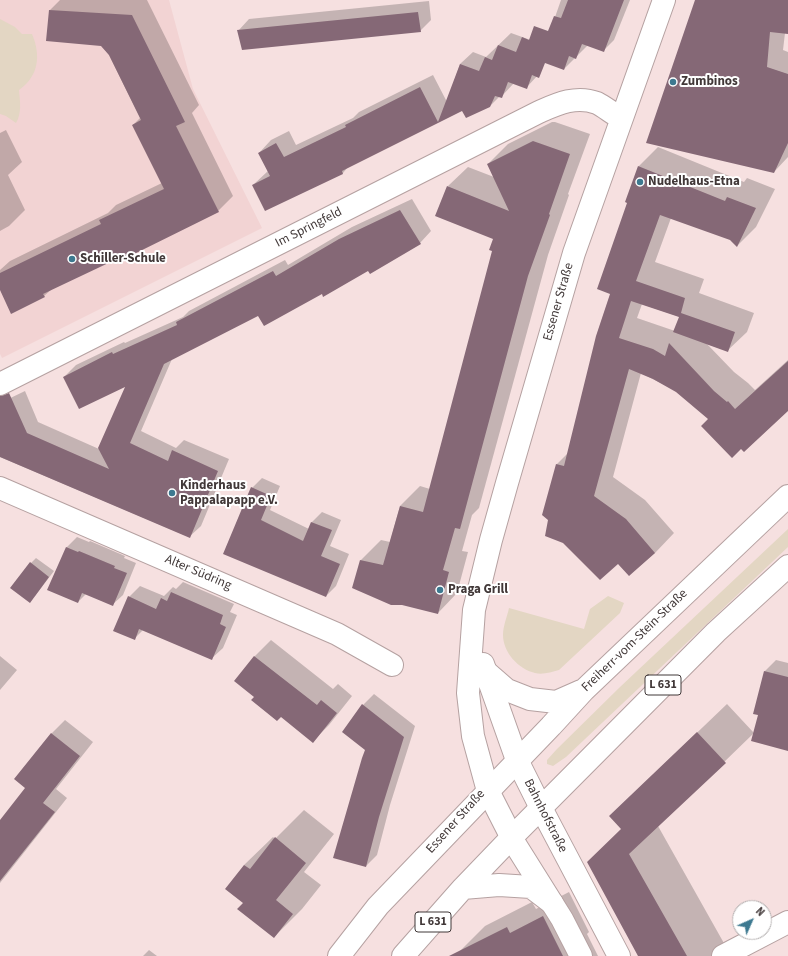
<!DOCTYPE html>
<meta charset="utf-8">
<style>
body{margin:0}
#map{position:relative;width:788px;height:956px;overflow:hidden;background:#f6e0e0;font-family:"Source Sans 3",sans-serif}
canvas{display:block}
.north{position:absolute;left:732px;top:900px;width:40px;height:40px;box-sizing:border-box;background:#fff;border:1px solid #b3afaf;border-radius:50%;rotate:45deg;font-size:11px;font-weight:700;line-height:16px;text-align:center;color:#413838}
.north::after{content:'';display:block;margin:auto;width:14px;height:18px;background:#3d7990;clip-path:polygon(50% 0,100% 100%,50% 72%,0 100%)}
</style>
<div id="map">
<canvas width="788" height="956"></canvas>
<div class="north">N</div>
</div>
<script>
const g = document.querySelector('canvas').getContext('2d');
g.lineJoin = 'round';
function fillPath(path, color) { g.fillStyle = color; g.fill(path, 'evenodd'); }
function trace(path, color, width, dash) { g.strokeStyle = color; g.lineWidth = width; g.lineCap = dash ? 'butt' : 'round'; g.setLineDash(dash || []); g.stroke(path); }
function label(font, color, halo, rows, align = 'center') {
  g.font = font + ' "Source Sans 3",sans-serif'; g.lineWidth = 4; g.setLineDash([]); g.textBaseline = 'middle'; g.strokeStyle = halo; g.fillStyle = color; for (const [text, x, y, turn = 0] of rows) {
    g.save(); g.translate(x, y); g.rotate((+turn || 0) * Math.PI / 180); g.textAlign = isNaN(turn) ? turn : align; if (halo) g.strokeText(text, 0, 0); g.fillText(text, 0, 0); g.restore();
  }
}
fillPath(new Path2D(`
 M0,0H169L193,89L262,228L2,358L0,354Z`), '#f2d3d3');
fillPath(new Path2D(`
 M0,19L15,27L22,34H32C41,55 39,76 19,90C20,102 22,113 16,123L6,116L0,114Z
 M788,529V547L566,757L553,766L547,764V760L557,749L620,687Z
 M608,596L624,603L620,613L559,670C551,672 543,675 535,673C518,669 503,652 503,635C503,626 507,617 509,608L584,629L590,609Z`), '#e3d6c3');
fillPath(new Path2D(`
 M60,0H147L199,105L192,113L233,196L218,211L119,256L52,289L44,296L0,288V270L10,261L108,213L116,205L162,183L133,125L140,118L109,55L101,45L48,40L50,10Z
 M561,0H630L614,40L603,51L588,45L564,69L540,60Z
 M696,0H788V33H785L783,50L788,52V157L774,172Z
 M429,1L431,20L420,31H238L249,19Z
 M511,33L539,43L538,75L526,88L514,83L501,97L500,96L490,106L463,110L348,167L343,173L265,210L253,185L268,171L259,153L271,140L289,131L296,145L353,118L359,112L433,75L447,102L460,64L473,52L486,57Z
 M552,122H555L590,134L568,194L569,195L548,255L479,508L472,515L462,551L468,552L457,593L438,613L353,587L361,560L381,540L390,542L400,506L420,486L430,489L493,250L494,238L448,186L468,167L494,177L488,164L508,144Z
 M6,130L22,162L8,175L25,210L9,226L0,231V133Z
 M658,147L744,182L747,178L775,189L756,227L737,246L730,239L671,218L655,262L704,279L699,293L754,313L747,332L727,351L707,344L734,372L748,383L755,390L788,360V409L709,419L676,391L641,373L613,477L645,500L674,533L655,553L629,575L618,563L549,519L543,514L557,464L568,453L612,293L629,202L639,166ZM642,304L680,317L675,331L637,318Z
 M412,199L431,231L420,243L322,293L259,314L172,359L141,431L176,448L184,440L229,459L201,526L189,537L0,457V403L25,391L38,422L99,449L127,385L64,377L76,365L124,342L125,343L183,317L189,311L285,260L288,265L352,227Z
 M262,478L280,486L270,510L309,529L312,522L322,512L341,520L330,546L349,554L336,586L326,596L224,553L252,488Z
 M77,537L89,542L90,541L125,556L124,558L136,563L123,595L112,605L86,594L78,602L66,548Z
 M36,558L54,571L35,596L31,563Z
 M183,582L234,604L230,612L237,615L223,648L211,659L144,629L134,639L129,597L140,586L164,596L173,587L176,589Z
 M271,640L333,689L338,684L352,696L329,725L313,741L236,681L255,656Z
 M0,656L17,670L0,690Z
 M776,660L788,663V750L759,714L754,713L765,671Z
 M374,694L415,726L390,805L377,855L366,866V749L363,705Z
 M727,704L754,733L658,826L725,945L727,956H639L622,829L610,816Z
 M65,720L93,742L56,789L67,798L0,883V821L26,788L51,734Z
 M304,810L334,834L304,872L321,885L302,909L274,937L244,903V865L273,837L275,839Z
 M569,892L589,932L587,934L598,956H462L460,951L485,926L532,902L536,909Z
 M149,950L157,956H143Z`), '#0003');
fillPath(new Path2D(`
 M568,0H624L604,52L582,44L576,59L569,56L564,70L545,63L539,78L532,75L527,89L508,82L502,98L495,96L490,107L466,118L462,111L342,171L343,174L265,211L252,185L270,176L258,153L276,143L284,157L346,127L345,125L420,87L438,122L460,64L479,71L485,57L492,60L498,45L516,52L522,37L529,40L534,26L548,31L554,16L561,18Z
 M695,0H788V34L770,32L767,67L788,74V143L774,173L646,143Z
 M49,10L132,15L185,122L176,126L219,212L120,261L119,258L43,294L45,297L11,314L0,290V273L101,224L99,220L164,189L132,125L141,120L109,55L101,46L46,41Z
 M418,12L421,32L242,50L237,30Z
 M533,141L570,154L549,214L550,215L528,276L460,529L455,528L443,570L449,572L438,614L402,605H391L352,588L360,560L383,565L400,506L423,512L492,251L489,250L493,239L435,216L447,186L509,211L487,164Z
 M638,166L725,201L727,197L756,208L737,247L730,240L660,215L636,281L685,298L681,313L735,332L728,352L673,332L679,317L631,301L619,338L653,349L665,356L669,343L714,391L727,402L728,401L735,409L788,361V411L744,452L741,449L732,458L701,426L708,419L676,392L653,379L629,369L594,496L626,519L655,553L629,576L618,564L600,580L563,543L545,536L548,520L542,515L556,464L564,466L596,336L610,294L597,289L627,203L625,202Z
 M400,210L421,244L370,274L368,271L323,297L322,294L264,326L258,316L164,364L130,443L168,461L172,450L218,471L190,538L0,457V396L9,393L27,433L109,469L98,448L125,387L79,409L63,377L112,352L113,354L177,325L176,322L273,271L276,276L339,239Z
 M251,487L271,496L261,520L303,541L311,522L332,530L321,556L340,564L326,597L223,554Z
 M66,547L78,552L79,551L115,566L114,568L127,573L113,606L82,593L78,603L47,590Z
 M30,562L49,577L30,603L10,588Z
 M171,592L223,615L220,624L226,627L212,660L139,629L135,640L113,631L128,596L156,609L161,598L167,601Z
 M254,656L317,705L321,700L337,713L313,743L281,717L277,721L251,700L254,697L234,681Z
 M764,671L788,677V751L751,741L758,715L753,714Z
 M362,704L404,737L379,817L366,867L333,858L362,758L365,750L342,732Z
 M697,732L726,763L629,854L687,956H638L587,862L621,829L609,816Z
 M51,733L80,756L43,803L55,812L0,881V820L25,788L14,779Z
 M275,837L306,863L276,900L293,914L274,938L237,909L243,903L225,889L244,865L250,869Z
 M543,916L563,956H449L507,927L510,933Z`), '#856876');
const minor = new Path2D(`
 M0,384L539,112C557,104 576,95 597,103C605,107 613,114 621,118
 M0,488L337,634L392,665
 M483,664L517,760L541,808L619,956
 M581,956L562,919L515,844L488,791L473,736L468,693L474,610L491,540L507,483L574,253L664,0
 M723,956L788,922`);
const major = new Path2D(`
 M484,670L507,690L530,699L556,702L581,691
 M463,888L499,885L531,887L552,903
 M339,956L378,906L551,726L584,690L788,496
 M403,956L463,888L512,837L716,632L788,566`);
trace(minor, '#b5a1a1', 24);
trace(major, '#b5a1a1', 24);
trace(minor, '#fff', 22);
trace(major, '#fff', 22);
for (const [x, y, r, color] of [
 [673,82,4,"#3d7990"],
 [640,182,4,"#3d7990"],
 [72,259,4,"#3d7990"],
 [172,493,4,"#3d7990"],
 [440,590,4,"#3d7990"]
]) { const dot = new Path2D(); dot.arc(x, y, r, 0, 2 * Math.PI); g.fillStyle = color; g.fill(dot); trace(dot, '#fff', 1.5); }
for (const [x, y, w] of [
 [663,685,36],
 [433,922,36]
]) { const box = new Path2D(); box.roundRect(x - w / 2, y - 10, w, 20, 3); g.fillStyle = '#fff'; g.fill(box); trace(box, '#413838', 1); }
label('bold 12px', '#413838', null, [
 ["L 631",663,685],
 ["L 631",433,922]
]);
label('bold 13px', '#413838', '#fff', [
 ["Zumbinos",681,82],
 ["Nudelhaus-Etna",648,182],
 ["Schiller-Schule",80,259],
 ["Kinderhaus",180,486],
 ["Pappalapapp e.V.",180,501],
 ["Praga Grill",448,590]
], 'left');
label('13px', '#413838', '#fff', [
 ["Im Springfeld",309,228,-27],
 ["Essener Straße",559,302,-74],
 ["Alter Südring",198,573,23],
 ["Freiherr-vom-Stein-Straße",635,641,-44],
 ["Bahnhofstraße",545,816,63],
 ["Essener Straße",456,822,-48]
]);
</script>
